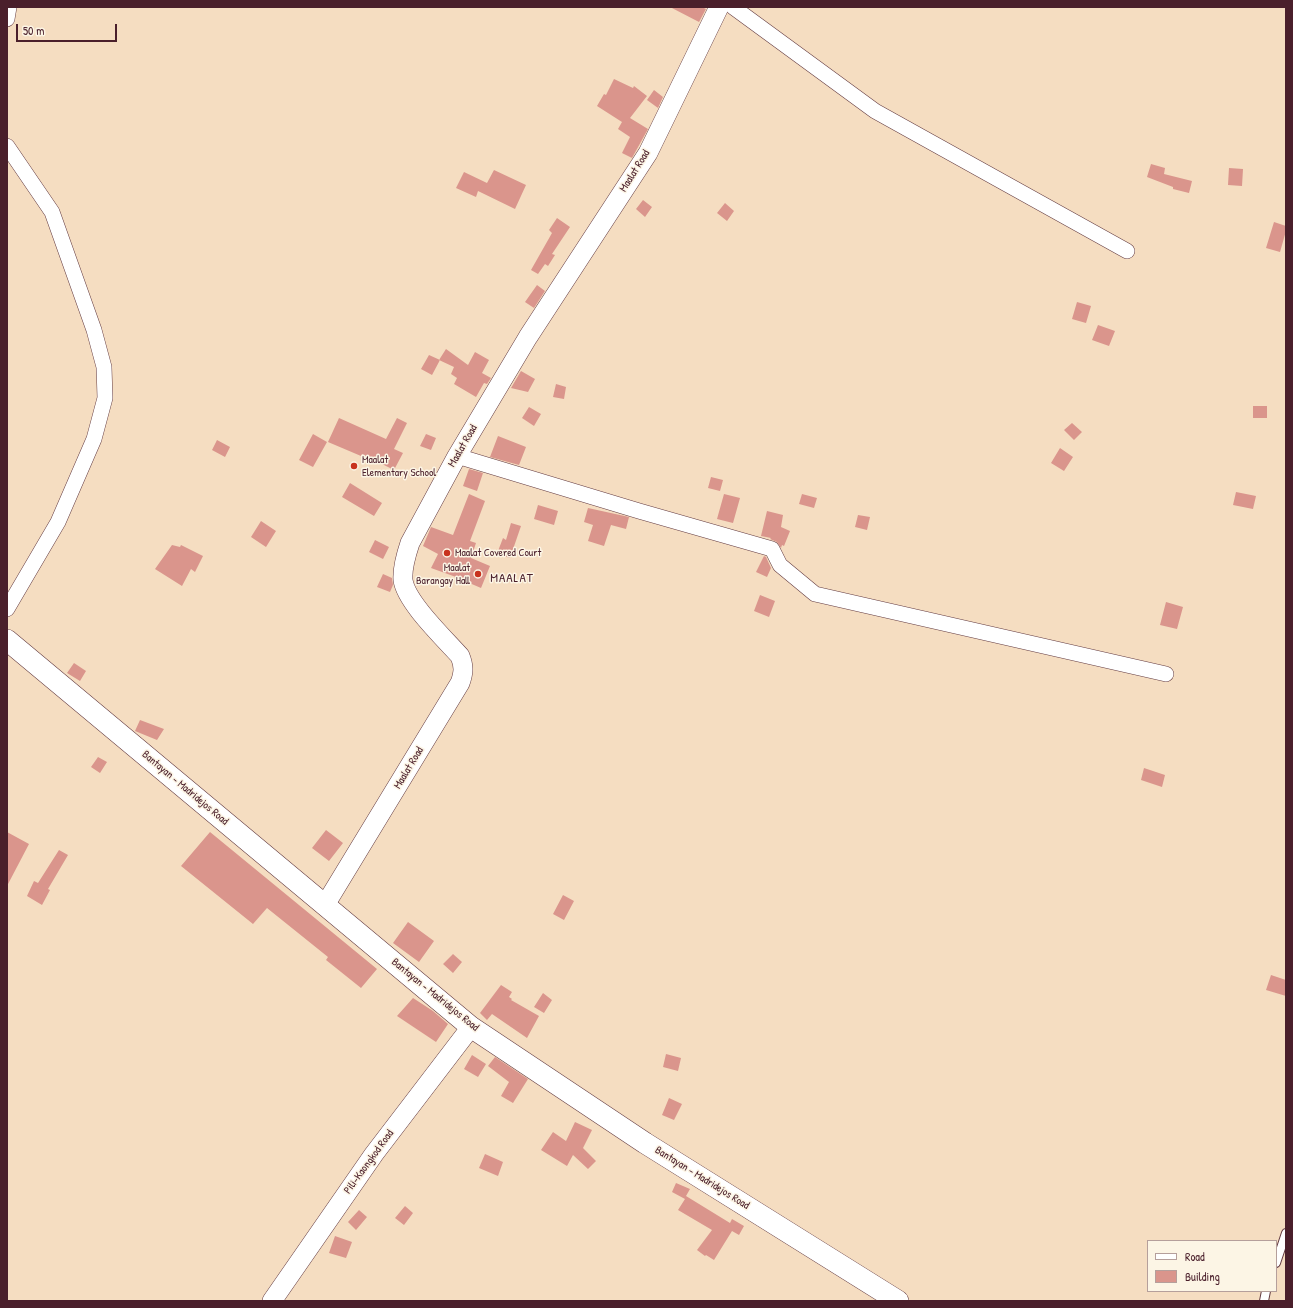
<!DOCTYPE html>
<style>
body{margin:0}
#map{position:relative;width:1293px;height:1308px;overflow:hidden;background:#f5ddc1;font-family:"Patrick Hand",sans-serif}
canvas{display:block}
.frame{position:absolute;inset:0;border:8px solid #4a1f2b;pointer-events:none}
.legend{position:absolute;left:1147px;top:1240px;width:130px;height:52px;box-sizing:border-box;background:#fcf5e5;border:1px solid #b59f9b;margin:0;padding:5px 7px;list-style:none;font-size:12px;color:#4a1f2b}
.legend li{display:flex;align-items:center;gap:8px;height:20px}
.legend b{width:20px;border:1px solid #b59f9b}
.scale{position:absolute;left:16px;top:24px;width:101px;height:18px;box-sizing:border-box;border:2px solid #4a1f2b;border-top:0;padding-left:5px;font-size:12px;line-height:14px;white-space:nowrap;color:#4a1f2b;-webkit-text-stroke:3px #fcf5e5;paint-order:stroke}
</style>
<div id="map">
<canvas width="1293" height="1308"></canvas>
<div class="frame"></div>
<ul class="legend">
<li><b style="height:5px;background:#fff"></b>Road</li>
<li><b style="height:11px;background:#da958c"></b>Building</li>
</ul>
<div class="scale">50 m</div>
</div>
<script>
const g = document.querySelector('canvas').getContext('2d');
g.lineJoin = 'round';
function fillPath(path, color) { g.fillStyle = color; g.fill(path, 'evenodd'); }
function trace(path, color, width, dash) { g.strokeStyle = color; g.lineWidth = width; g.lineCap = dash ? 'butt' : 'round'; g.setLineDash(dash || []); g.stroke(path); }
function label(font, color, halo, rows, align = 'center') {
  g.font = font + ' "Patrick Hand",sans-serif'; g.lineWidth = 3; g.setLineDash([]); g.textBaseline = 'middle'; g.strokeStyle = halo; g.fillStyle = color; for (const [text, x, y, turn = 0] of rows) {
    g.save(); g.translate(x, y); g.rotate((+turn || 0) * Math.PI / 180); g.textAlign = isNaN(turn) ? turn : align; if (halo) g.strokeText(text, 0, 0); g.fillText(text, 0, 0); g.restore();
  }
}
fillPath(new Path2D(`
 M670,7H702L706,9L699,22Z
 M614,79L633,88L634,86L647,96L630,118L648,129L632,158L622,153L630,137L618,129L622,122L597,106L604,94L606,95Z
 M654,90L663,97L658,108L647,100Z
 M1151,164L1165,168L1164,174L1192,181L1189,193L1173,189V187L1147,177Z
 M1229,168L1243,169L1242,186L1228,185Z
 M494,170L526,185L515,209L478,191L476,197L456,188L464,172L487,183Z
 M643,200L652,207L645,217L636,209Z
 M725,203L734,211L727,221L717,213Z
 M557,218L570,227L552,254L555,255L548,266L545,264L538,274L531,270L552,233L549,230Z
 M1274,222L1286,226V231L1280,252L1266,248Z
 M537,285L545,291L534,308L525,302Z
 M1077,302L1091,306L1086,323L1072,319Z
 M1098,325L1115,331L1109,346L1092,340Z
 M446,349L468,365L475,352L489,360L482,373L491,378L487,384L484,383L476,397L454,384L457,378L451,374L454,367L439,360Z
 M429,355L440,360L432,375L421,369Z
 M521,371L535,379L528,392L511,388Z
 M556,384L566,387L564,399L553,397Z
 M1253,406H1267V418H1253Z
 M529,407L541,414L534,426L522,418Z
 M339,418L386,439L397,418L407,423L394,449L403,453L394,470L362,454L361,456L328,442Z
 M1072,423L1082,432L1074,440L1064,430Z
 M313,434L327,442L313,467L299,460Z
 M426,434L436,438L431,450L420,446Z
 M498,436L526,447L519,465L490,457Z
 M217,440L230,447L225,457L212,450Z
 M1060,448L1073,457L1064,471L1051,463Z
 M469,469L483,473L477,491L463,486Z
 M711,477L723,480L720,491L708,488Z
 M350,483L382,503L374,516L342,497Z
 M1236,492L1256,496L1253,509L1233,505Z
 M469,494L485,501L470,541L476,543L471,558L490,566L481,588L467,582V581L431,568L438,554L423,546L431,527L453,535Z
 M724,494L740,498L733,523L717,519Z
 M802,494L817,498L814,508L799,504Z
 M538,505L558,511L554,525L534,519Z
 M588,508L629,517L626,529L611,525L604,546L588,541L593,525L584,522Z
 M767,511L783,515L781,527L790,531L784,546L782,545L781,548L777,542L770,539L771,538L761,536Z
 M858,515L870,517L867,530L855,527Z
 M261,521L276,531L266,547L251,537Z
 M511,523L521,526L510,558L501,555L502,553L498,551L503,538L506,540Z
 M375,540L389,547L383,559L369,552Z
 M172,545L180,547L181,545L203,556L195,572L191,569L182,586L155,569Z
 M764,556L766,557L771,568L767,577L756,572Z
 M383,574L392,578L393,585L390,592L377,587Z
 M760,595L775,601L769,617L754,611Z
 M1166,602L1183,607L1177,629L1160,625Z
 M74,663L86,671L80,681L67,673Z
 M140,720L164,729L157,740L135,731Z
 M98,757L107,762L100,773L91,767Z
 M1144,768L1165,775L1162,787L1141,780Z
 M326,830L343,843L329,861L312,848Z
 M7,832L29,844L7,886Z
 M210,832L377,969L361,988L326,960L328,957L267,908L253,924L181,866Z
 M59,850L68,855L48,889L50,890L42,905L27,896L34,881L38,883Z
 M563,895L574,901L564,920L553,914Z
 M408,922L434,941L419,962L393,943Z
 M453,954L462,962L453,973L443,964Z
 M1271,975L1286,980V996L1266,990Z
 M501,985L512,992L509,997L512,999L511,1000L539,1016L527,1038L492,1014L487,1020L480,1013Z
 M543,993L552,1000L544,1013L534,1007Z
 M413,998L433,1011L448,1024L436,1042L397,1016Z
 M666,1054L681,1058L678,1071L663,1067Z
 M472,1055L486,1064L478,1077L464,1069Z
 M495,1057L528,1079L513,1103L501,1096L509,1082L488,1066Z
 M669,1098L682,1104L674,1120L662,1115Z
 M575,1122L592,1130L583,1148L596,1161L588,1169L573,1155L567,1166L541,1150L553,1132L566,1141Z
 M485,1154L503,1162L498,1176L479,1168Z
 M676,1183L690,1189L686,1196L730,1223L732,1219L744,1226L739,1235L732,1231L714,1260L706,1255L705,1256L697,1250L712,1230L678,1210L685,1199L672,1192Z
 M405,1206L413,1213L404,1225L395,1218Z
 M359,1210L367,1217L356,1230L348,1222Z
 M335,1236L352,1242L346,1258L329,1253Z`), '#da958c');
const service = new Path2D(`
 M1276,1263L1286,1233
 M1264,1301L1266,1291`);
const minor = new Path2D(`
 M733,7L875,111L1127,251
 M7,19L9,7
 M7,146L52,212L94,330L104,367L105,398L94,439L58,522L7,609
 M457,456L639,511L772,549L780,565L815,594L1166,674`);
const tertiary = new Path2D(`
 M325,905L460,683C464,672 464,666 460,656C444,638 406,602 403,580C402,568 406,555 410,543L457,456L528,337L648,153L719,7
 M272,1301L374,1154L471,1027`);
const secondary = new Path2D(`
 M7,640L471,1027L645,1143L898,1301`);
trace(service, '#643c42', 10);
trace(minor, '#643c42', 16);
trace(tertiary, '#643c42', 20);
trace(secondary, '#643c42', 22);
trace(service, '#fff', 8);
trace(minor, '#fff', 15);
trace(tertiary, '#fff', 19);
trace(secondary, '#fff', 21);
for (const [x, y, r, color] of [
 [354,466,4,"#c8321e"],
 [447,553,4,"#c8321e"],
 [478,574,4,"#c8321e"]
]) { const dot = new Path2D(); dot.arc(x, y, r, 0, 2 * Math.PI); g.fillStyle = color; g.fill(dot); trace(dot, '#fcf5e5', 1.5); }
label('11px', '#4a1f2b', '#fcf5e5', [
 ["Maalat Road",635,171,-58],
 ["Maalat Road",463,446,-60],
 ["Maalat Road",409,768,-59],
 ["Bantayan - Madridejos Road",185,788,40],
 ["Bantayan - Madridejos Road",435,995,39],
 ["Pili-Kaongkod Road",369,1162,-54],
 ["Bantayan - Madridejos Road",702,1178,32]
]);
label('11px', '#4a1f2b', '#fcf5e5', [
 ["Maalat",362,460],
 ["Elementary School",362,473],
 ["Maalat Covered Court",455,553],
 ["Maalat",470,568,"right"],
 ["Barangay Hall",470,581,"right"]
], 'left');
g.letterSpacing = '1px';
label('13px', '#4a1f2b', '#fcf5e5', [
 ["MAALAT",512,579]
]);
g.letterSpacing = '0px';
</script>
